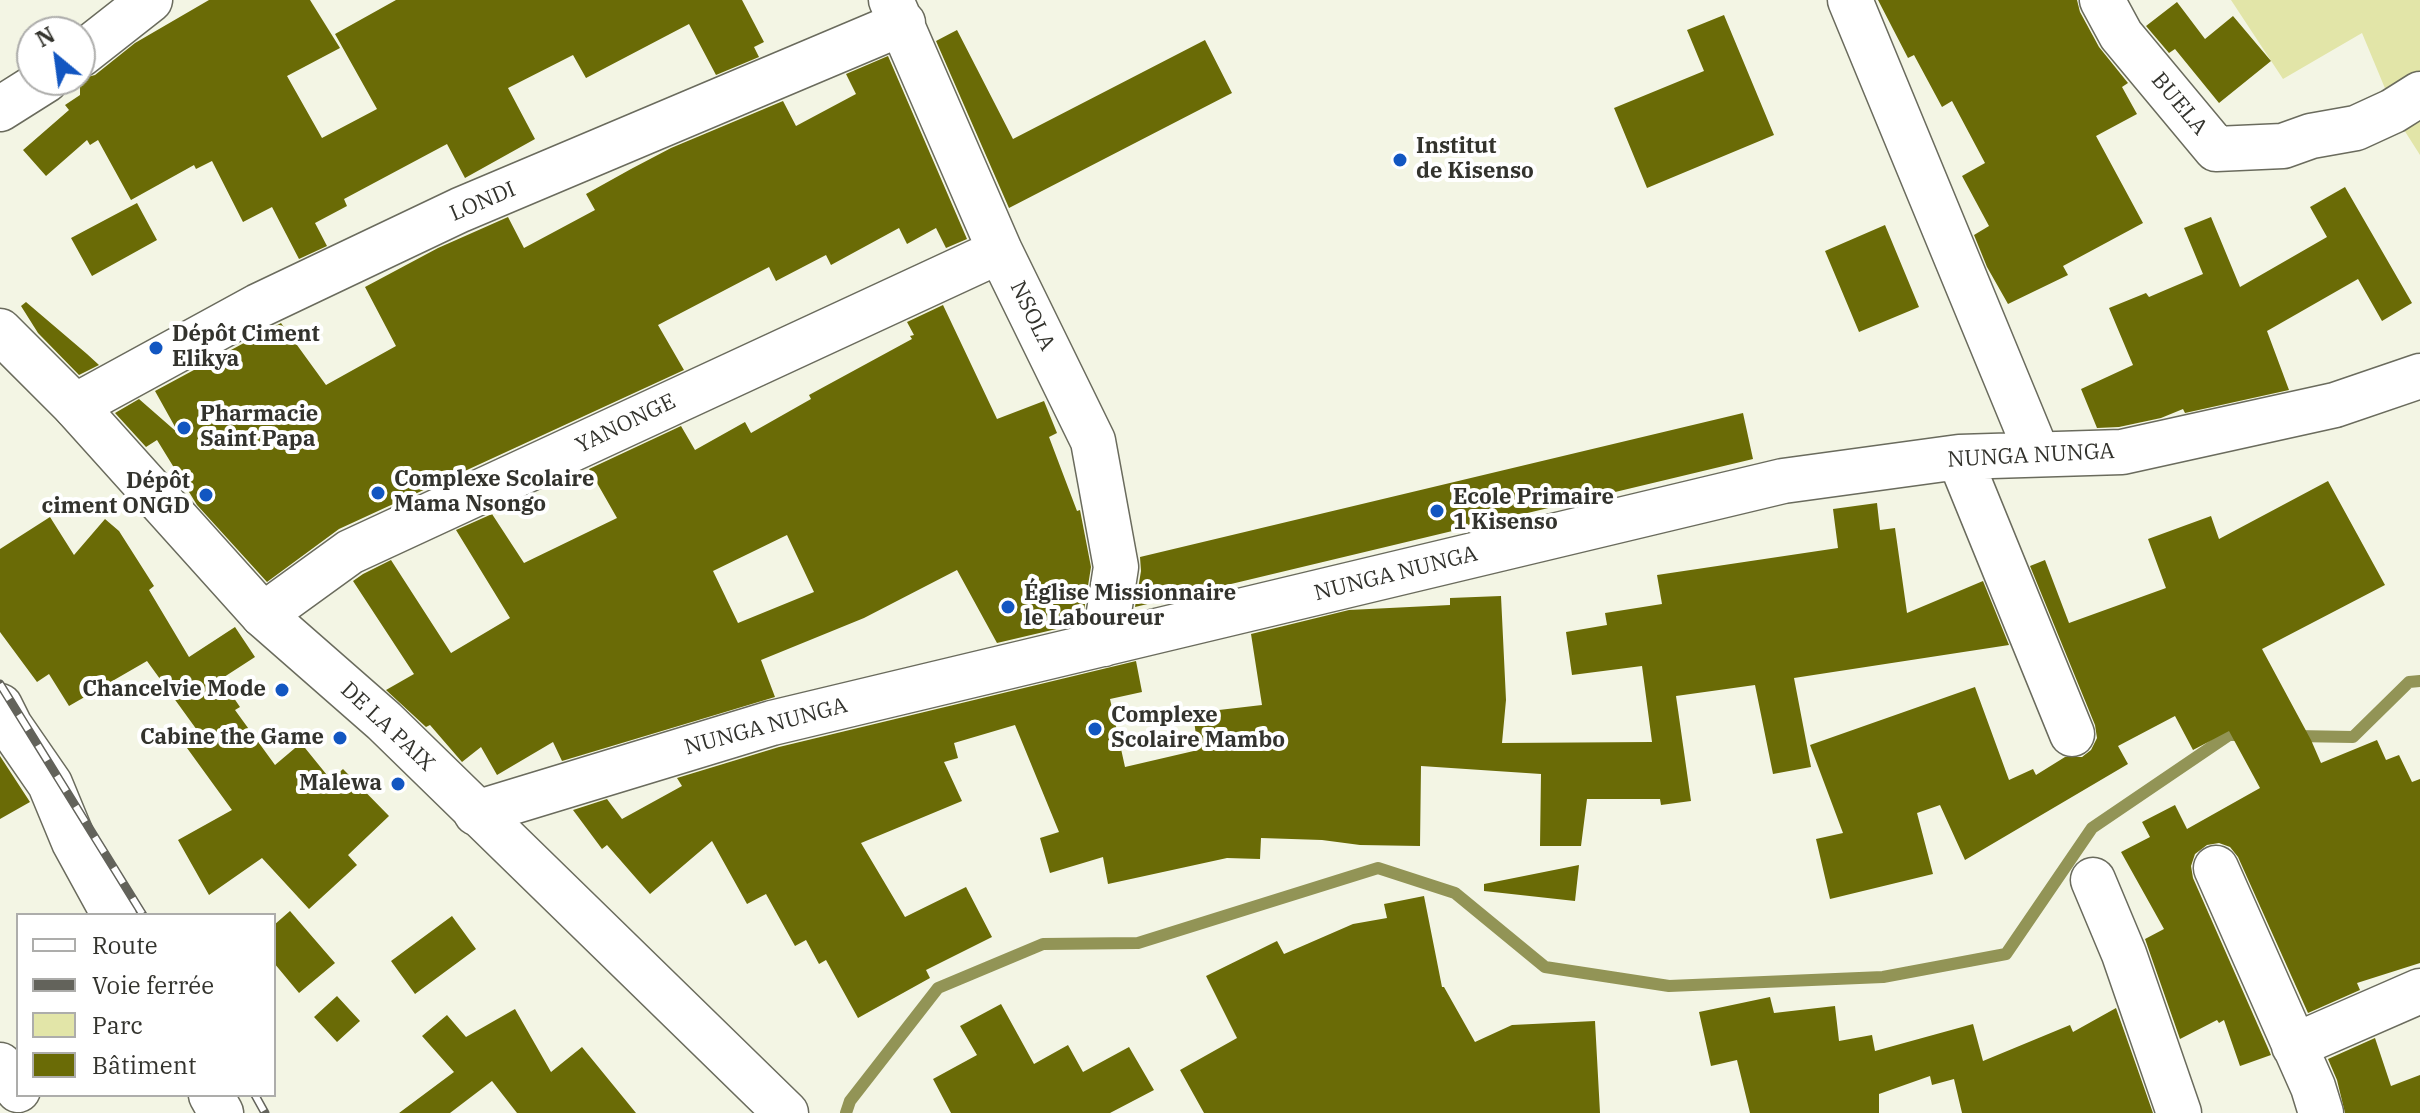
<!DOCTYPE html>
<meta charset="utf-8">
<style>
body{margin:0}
#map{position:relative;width:2420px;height:1113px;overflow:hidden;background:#f3f5e4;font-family:"IBM Plex Serif",serif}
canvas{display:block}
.legend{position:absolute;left:16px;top:913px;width:260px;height:184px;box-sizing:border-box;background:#fff;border:2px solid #adadab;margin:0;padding:10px 14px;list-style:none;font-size:24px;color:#33332d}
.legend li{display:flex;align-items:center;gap:16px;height:40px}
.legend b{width:40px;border:2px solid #adadab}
.north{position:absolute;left:16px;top:16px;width:80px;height:80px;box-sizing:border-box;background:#fff;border:2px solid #adadab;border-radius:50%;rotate:331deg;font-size:22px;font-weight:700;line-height:32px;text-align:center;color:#33332d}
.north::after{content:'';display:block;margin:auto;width:28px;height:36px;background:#1256c1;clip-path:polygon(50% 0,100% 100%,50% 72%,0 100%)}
</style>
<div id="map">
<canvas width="2420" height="1113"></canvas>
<ul class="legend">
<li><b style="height:10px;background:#fff"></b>Route</li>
<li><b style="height:10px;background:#63635b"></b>Voie ferrée</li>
<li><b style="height:22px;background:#e2e5a8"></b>Parc</li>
<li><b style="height:22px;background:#6a6b06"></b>Bâtiment</li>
</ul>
<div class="north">N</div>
</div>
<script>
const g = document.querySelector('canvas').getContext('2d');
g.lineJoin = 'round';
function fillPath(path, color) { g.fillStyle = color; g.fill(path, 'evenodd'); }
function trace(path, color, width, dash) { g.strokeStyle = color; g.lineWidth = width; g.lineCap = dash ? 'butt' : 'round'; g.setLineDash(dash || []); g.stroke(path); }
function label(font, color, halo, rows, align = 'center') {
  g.font = font + ' "IBM Plex Serif",serif'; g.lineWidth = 8; g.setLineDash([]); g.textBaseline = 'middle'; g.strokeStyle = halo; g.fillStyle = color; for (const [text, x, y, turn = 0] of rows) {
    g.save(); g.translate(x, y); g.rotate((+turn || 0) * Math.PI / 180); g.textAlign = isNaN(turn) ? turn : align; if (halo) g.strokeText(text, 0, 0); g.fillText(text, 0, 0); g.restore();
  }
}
fillPath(new Path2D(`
 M2231,0H2420V155L2399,122L2362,33L2283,79Z`), '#e2e5a8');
trace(new Path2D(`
 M2295,736L2353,737L2409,682L2420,681
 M846,1113L850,1101L938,988L1043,944L1138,943L1378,868L1455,893L1545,967L1669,986L1883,977L2006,954L2092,828L2229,735H2245`), '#929456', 12);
fillPath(new Path2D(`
 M209,0H310L340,48L287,76L322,138L377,109L335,34L396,0H742L764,42L754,47L759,57L716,75L689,24L586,78L573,55L508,88L535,139L465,178L447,144L344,199L347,206L315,223L327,246L299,259L272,207L243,222L212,161L196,169L194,165L131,200L98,140L90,145L87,140L46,176L23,150L69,110L65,105L80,95V79L95,75L135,43Z
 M1878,0H2077L2080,12L2099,47L2128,83L2122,87L2137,114L2096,136L2143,223L2063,266L2068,275L2008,304L1987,267L1974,235L1989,226L1962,176L1985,163L1952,101L1942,107L1914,55L1908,58Z
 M2177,2L2205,39L2233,16L2271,61L2219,103L2175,49L2169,53L2146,26Z
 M1724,15L1774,135L1647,188L1614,108L1704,71L1687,30Z
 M957,30L1013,139L1205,40L1232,93L1009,208L936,41Z
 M888,56L967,239L946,248L936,228L907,244L899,228L831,265L826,255L776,281L769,267L658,325L684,370L339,529L267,582L197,505L157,440L146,447L115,413L139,399L179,434L155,391L281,323L326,385L396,346L365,287L438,248L508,217L524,248L595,210L586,194L631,169L671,148L783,101L796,126L856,94L846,74Z
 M2345,187L2412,303L2382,321L2358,279L2267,331L2289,390L2185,413L2183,409L2161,418L2119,427L2097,428L2081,389L2133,365L2109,308L2146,293L2149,297L2203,274L2184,228L2211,217L2240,287L2327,237L2310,207Z
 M137,203L157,240L92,276L71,238Z
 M1885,225L1919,307L1859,332L1825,251Z
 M26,302L87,354L99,365L79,375L38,333L21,306Z
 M943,305L997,419L1044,401L1057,433L1049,437L1077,511L1080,510L1091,567L1082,623L997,643L957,570L864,618L761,660L775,697L562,761L553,742L497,775L481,747L462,762L430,725L426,727L386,690L414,674L353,581L363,574L391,560L451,653L510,618L456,530L492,514L524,563L617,518L589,469L681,426L695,450L745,422L751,433L811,399L809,395L912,339L910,336L914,335L907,322ZM787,535L814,592L738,623L713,571Z
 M1743,413L1753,459L1135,607L1141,571L1140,557Z
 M2328,481L2385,585L2262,649L2311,740L2321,763L2377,740L2386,760L2399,755L2412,782L2420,779V963L2357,983L2360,990L2308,1013L2238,857L2230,847L2219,843L2207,845L2195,854L2191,866L2193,878L2271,1055L2240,1066L2224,1020L2219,1023L2217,1020L2180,1039L2145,939L2164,929L2121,852L2150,837L2142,822L2175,805L2187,829L2260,788L2229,731L2193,750L2175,716L2118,746L2128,764L1965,860L1940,805L1917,813L1933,874L1830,899L1816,839L1843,833L1810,745L1975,687L2009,780L2033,769L2036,775L2065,757H2082L2091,750L2097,738L2095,725L2030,566L2045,560L2069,623L2166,588L2148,539L2211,516L2219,539Z
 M1877,503L1880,530L1895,528L1907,613L1983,581L2009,645L1794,678L1811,767L1773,774L1755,685L1676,696L1691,801L1661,805L1660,799H1587L1581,846H1540L1541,774L1421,766L1420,846L1360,845L1322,840L1261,838L1260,859L1227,858L1108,884L1103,857L1050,873L1040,838L1059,832L1015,725L954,743L958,758L944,762L962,801L861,843L905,917L966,887L992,937L926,970L930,978L858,1018L826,960L819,964L806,940L795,946L766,894L747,904L712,841L650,894L607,845L602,849L573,810L607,799L622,819L682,786L677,778L779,747L1136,661L1142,692L1110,699L1125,767L1198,750L1193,713L1262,705L1251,634L1349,610L1450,605V598L1501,596L1506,700L1502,743L1652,742L1642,666L1572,675L1566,632L1607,625L1605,613L1662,604L1657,575L1838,548L1833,509Z
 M50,517L74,555L105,519L119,531L154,586L149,590L189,657L235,627L255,657L221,679L240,707L235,710L275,765L301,743L331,780L343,769L389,816L348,855L357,865L309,909L262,858L209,895L178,840L232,810L187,748L202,737L147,661L69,706L49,674L37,682L0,632V549Z
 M0,756L30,802L0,819Z
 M1579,865L1575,901L1484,891V884Z
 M1424,896L1442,987H1444L1475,1042L1512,1025L1595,1021L1600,1113H1204L1180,1070L1237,1038L1206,976L1277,941L1284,954L1353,924L1387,918L1384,904Z
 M290,911L335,963L299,993L274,963V925Z
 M452,916L476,949L415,994L391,961Z
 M337,996L360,1021L337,1042L314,1017Z
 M1770,997L1774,1013L1835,1006L1839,1041L1872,1035L1875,1051L1973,1024L1983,1061L2070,1025L2073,1032L2116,1008L2153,1113H1962L1954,1079L1932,1085L1930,1076L1879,1094V1113H1750L1737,1060L1711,1066L1699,1012Z
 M1001,1004L1034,1064L1068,1045L1083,1072L1129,1047L1154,1090L1110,1113H951L933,1079L977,1055L960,1026Z
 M515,1009L551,1072L582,1047L636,1113H517L492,1081L450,1113H399L454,1072L422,1036L447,1015L466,1037Z
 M2375,1038L2391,1086L2420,1075V1113H2345L2337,1080L2328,1059Z`), '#6a6b06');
const minor = new Path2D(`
 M891,0L1000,251L1093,441L1116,567L1104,644
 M1850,0L2037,453
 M2102,0L2121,35L2216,149L2283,146L2311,136L2356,128L2393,111L2420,94
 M80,55L150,0
 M0,109L46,80
 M75,406L258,306L460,210L903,23
 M1959,457L2072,734
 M263,615L350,552L1000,251
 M0,706L10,726L50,784L74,842L114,915
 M476,813L772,723L1783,481L1959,457L2122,452L2335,405L2420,376
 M2216,868L2313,1087L2321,1113
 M2093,880L2124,954L2179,1113
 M2294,1046L2420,991
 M0,1065L18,1090
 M211,1095L221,1113`);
const tertiary = new Path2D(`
 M0,331L75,406L263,615L384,721L786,1113`);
trace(minor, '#6a6b5d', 47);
trace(tertiary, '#6a6b5d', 47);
trace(minor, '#fff', 44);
trace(tertiary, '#fff', 44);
const rail = new Path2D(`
 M0,684L143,915
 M255,1095L265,1113`);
trace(rail, '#63635b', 9);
trace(rail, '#fff', 6, [18]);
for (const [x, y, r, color] of [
 [1400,160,8,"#1256c1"],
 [156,348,8,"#1256c1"],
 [184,428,8,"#1256c1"],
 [378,493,8,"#1256c1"],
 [206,495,8,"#1256c1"],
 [1437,511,8,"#1256c1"],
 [1008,607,8,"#1256c1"],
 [282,690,8,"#1256c1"],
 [1095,729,8,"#1256c1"],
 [340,738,8,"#1256c1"],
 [398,784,8,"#1256c1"]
]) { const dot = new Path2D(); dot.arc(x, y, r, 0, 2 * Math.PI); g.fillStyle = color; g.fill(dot); trace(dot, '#fff', 3); }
label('22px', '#33332d', '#fff', [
 ["BUELA",2179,104,50],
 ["LONDI",483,202,-23],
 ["NSOLA",1032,316,64],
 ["YANONGE",626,424,-26],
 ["NUNGA NUNGA",2031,456,-3],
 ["NUNGA NUNGA",1396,574,-14],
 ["DE LA PAIX",387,727,43],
 ["NUNGA NUNGA",766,727,-15]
]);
label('bold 22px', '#33332d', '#fff', [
 ["Institut",1416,147],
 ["de Kisenso",1416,172],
 ["Dépôt Ciment",172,335],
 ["Elikya",172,360],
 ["Pharmacie",200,415],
 ["Saint Papa",200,440],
 ["Complexe Scolaire",394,480],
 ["Mama Nsongo",394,505],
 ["Dépôt",190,482,"right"],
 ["ciment ONGD",190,507,"right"],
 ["Ecole Primaire",1453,498],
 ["1 Kisenso",1453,523],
 ["Église Missionnaire",1024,594],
 ["le Laboureur",1024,619],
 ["Chancelvie Mode",266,690,"right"],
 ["Complexe",1111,716],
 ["Scolaire Mambo",1111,741],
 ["Cabine the Game",324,738,"right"],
 ["Malewa",382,784,"right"]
], 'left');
</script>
